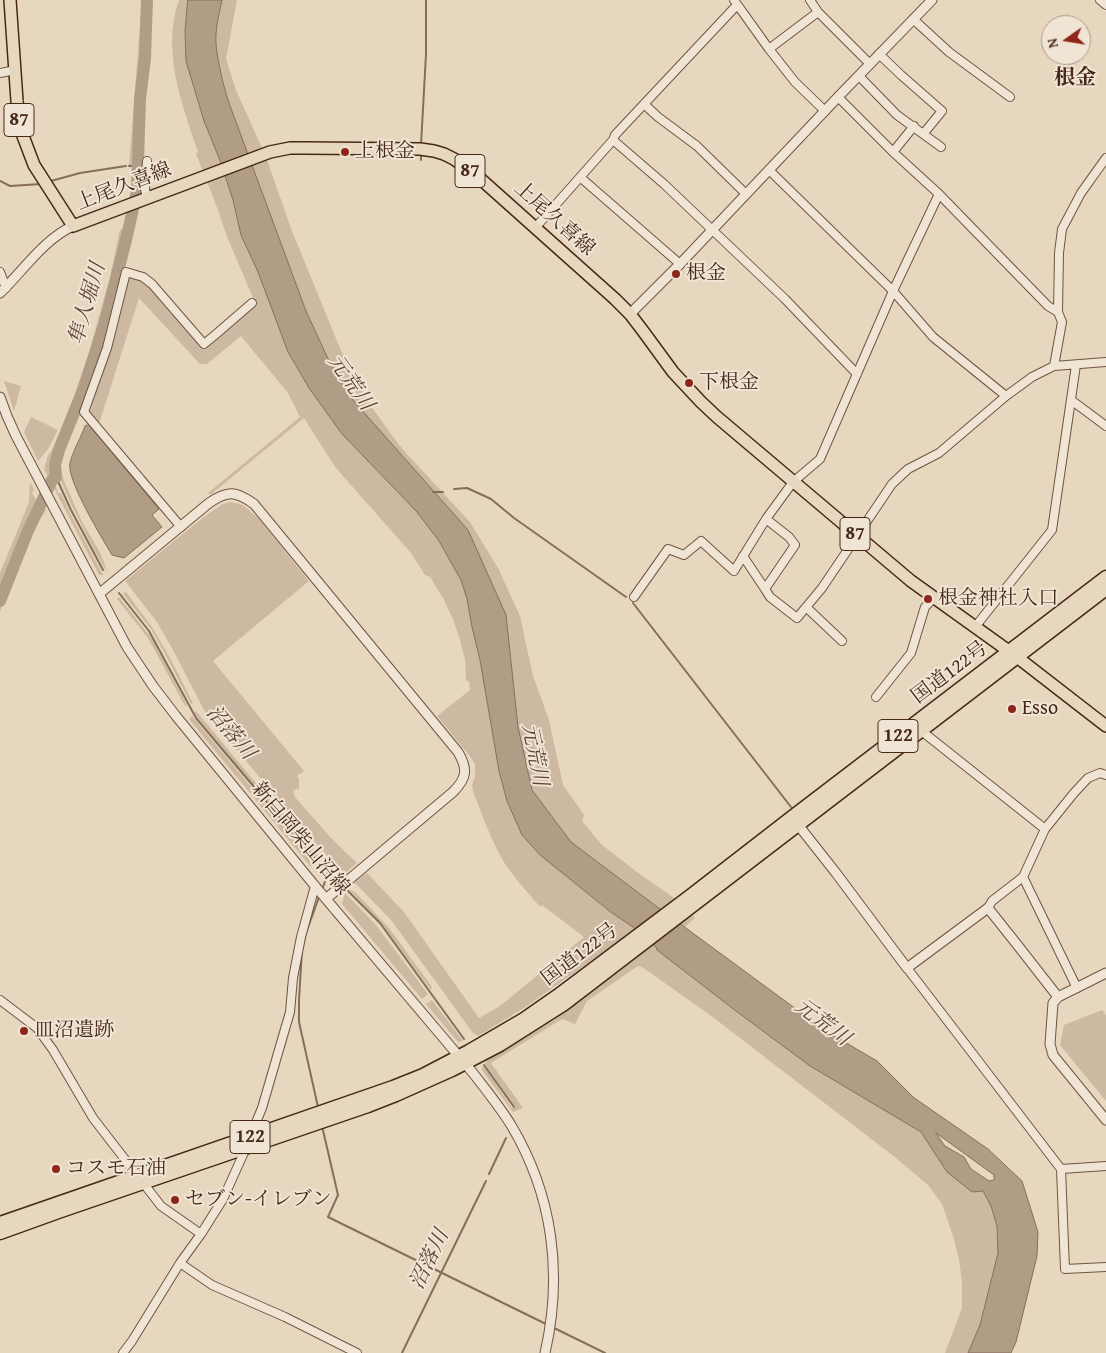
<!DOCTYPE html>
<meta charset="utf-8">
<style>
body{margin:0}
#map{position:relative;width:1106px;height:1353px;overflow:hidden;background:#e8d7bf;font-family:"Gentium Book Plus",serif}
canvas{display:block}
.north{position:absolute;left:1041px;top:15px;width:50px;height:50px;box-sizing:border-box;background:#f0e5d5;border:1px solid #ac9989;border-radius:50%;rotate:257deg;font-size:14px;font-weight:700;line-height:20px;text-align:center;color:#472817}
.north::after{content:'';display:block;margin:auto;width:18px;height:22px;background:#8f2418;clip-path:polygon(50% 0,100% 100%,50% 72%,0 100%)}
</style>
<div id="map">
<canvas width="1106" height="1353"></canvas>
<div class="north">N</div>
</div>
<script>
const g = document.querySelector('canvas').getContext('2d');
g.lineJoin = 'round';
function fillPath(path, color) { g.fillStyle = color; g.fill(path, 'evenodd'); }
function trace(path, color, width, dash) { g.strokeStyle = color; g.lineWidth = width; g.lineCap = dash ? 'butt' : 'round'; g.setLineDash(dash || []); g.stroke(path); }
function label(font, color, halo, rows, align = 'center') {
  g.font = font + ' "Gentium Book Plus","Noto Serif JP",serif'; g.lineWidth = 4; g.setLineDash([]); g.textBaseline = 'middle'; g.strokeStyle = halo; g.fillStyle = color; for (const [text, x, y, turn = 0] of rows) {
    g.save(); g.translate(x, y); g.rotate((+turn || 0) * Math.PI / 180); g.textAlign = isNaN(turn) ? turn : align; if (halo) g.strokeText(text, 0, 0); g.fillText(text, 0, 0); g.restore();
  }
}
fillPath(new Path2D(`
 M142,0H144L141,66L136,107L132,162V165H129Z
 M179,0H188L185,32L186,61L204,121L221,163L233,200L241,235L258,272L288,352L309,388L342,434L417,512L439,541L461,580L467,599L472,627L480,660L499,771L507,801L522,835L540,855L612,913L633,927L656,947L658,950L736,1011L810,1066L921,1132L947,1172L983,1191L991,1206L997,1226L998,1253L980,1325L968,1353H945L962,1308V1283L959,1259L953,1236L942,1204L928,1185L896,1158L710,1015L642,967L638,966L587,1001L575,1024L562,1019L491,1063L523,1108L513,1112L482,1070V1066L486,1069L512,1108L515,1107L485,1064L486,1061L554,1020L633,961L640,954L632,947L619,942L616,943L527,1006L478,1036L473,1033L391,920L354,882L367,873L404,912L479,1018L500,1006L584,937L542,905L540,907C527,891 511,875 501,857C490,837 482,814 473,792L472,785L475,777V764L469,755L437,716L470,690L469,682L466,680L465,660L460,640L453,619L443,598L430,577L425,575L411,553L336,468L321,445L304,418L210,495L208,493L300,417L288,393L241,336L207,364H200L139,298L99,424L90,412L128,278L131,276L149,286L203,347L253,305H256L228,239L214,199L196,154L198,152C182,104 161,51 179,0Z
 M222,0H237L226,59L236,90L266,157L292,231L344,358L371,406L393,437L405,452L470,522L498,568L520,616L533,676L549,720L563,785L584,815L582,821L601,844L637,872L674,898L695,918L685,927L656,906L571,842L532,790L518,727L506,615L352,399L329,361L306,311L229,103C223,84 218,64 216,44C215,29 219,14 222,0Z
 M120,229H124L96,345L80,389L56,448L52,466L54,475L50,480L44,469L48,455L52,450L73,399L89,352L110,277Z
 M129,231H133L104,345L84,403L61,458C59,469 63,478 67,488C73,501 78,514 85,527C93,541 104,556 107,572L94,550L71,504L57,472V464L68,430L95,363L106,326Z
 M4,381L21,386L14,411Z
 M31,417L58,430L48,449L38,461L24,432Z
 M30,482L34,489L32,493L38,503L26,528L0,595V573L29,502Z
 M55,483L58,493H61L71,515L103,575H99L53,486Z
 M230,502L243,505L259,519L309,581L213,661L304,771L297,776L299,779V790L297,788L293,792L295,795L294,796L332,839L357,863L345,873L338,867L299,825L204,710L173,650L157,622L125,581L205,516L223,504Z
 M44,507L46,511L33,528L0,612V606C13,572 24,538 44,507Z
 M126,592L152,627L170,658L193,703L191,704L164,652L151,629L123,594Z
 M119,597L153,640L187,705L185,706L148,638L117,599Z
 M196,711L270,800L319,856L320,862L267,802L194,713Z
 M192,716L316,865L310,866L189,719Z
 M349,889L356,893L389,928L432,987L431,990L380,922Z
 M345,893L376,925L428,994L422,999L342,904Z
 M432,1000L463,1041L458,1042L426,1004Z
 M1102,1010L1106,1016V1101L1060,1045L1064,1025Z`), '#cdb9a2');
const water = new Path2D(`
 M188,0H222C219,14 215,29 216,44C218,64 223,84 229,103L306,311L329,361L352,399L468,530L506,615L518,727L532,790L571,842L656,906L826,1031L877,1061L913,1097L988,1149L1022,1181L1038,1232L1037,1256L1016,1342L1011,1353H968L980,1325L998,1253L997,1226L991,1206L983,1191L972,1192L947,1172L921,1132L810,1066L736,1011L657,950L656,947L633,927L612,913L540,855L522,835L507,801L499,771L480,660L472,627L467,599L461,580L439,541L417,512L342,434L309,388L288,352L258,272L241,235L233,200L221,163L204,121L186,61L185,32ZM936,1133L994,1175V1180L989,1181L971,1169L964,1157L945,1146Z
 M89,425L159,509L152,515L162,527L124,558L112,555C102,538 66,479 70,463C73,450 81,438 85,426Z`);
fillPath(water, '#b19c86');
trace(water, '#876e5a', 1);
trace(new Path2D(`
 M421,145L426,54V0
 M421,160V153
 M129,166H138
 M0,181L10,186L41,184
 M51,181L80,173L126,166
 M56,477L71,510L103,570
 M454,489L467,488L491,499L514,518L626,597
 M433,492H443
 M119,593L149,631L196,718L308,851L335,880
 M633,603L791,807
 M322,890L328,873
 M347,890L380,923L464,1039
 M484,1065L514,1107
 M318,1107L299,1022V1000L302,950L306,933L319,897
 M322,1126L338,1195L328,1217L548,1325
 M489,1174L506,1138
 M552,1327L605,1353
 M402,1353L486,1181`), '#876e5a', 2);
trace(new Path2D(`
 M0,601L27,533L52,480L56,477L55,465L59,450L84,388L105,322L127,236L137,191L140,99L145,58L147,0`), '#b19c86', 12);
const minor = new Path2D(`
 M734,0L769,49L795,82L825,111
 M1100,0L1106,5
 M818,12L870,64
 M913,19L949,52L1010,97
 M769,49L818,12L810,0
 M879,54L901,75L942,111L924,133
 M0,73L15,70
 M859,76L897,115L941,147
 M838,97L893,152L939,194L1048,306L1058,312
 M644,104L658,117L697,146L746,194
 M613,140L664,184L785,299L857,374
 M893,152L914,126
 M769,170L893,291L933,337L1006,396
 M580,177L680,264
 M147,198L145,189L147,161
 M535,228L613,140L615,135L737,5
 M0,272L6,288
 M1054,366L1106,362
 M1071,400L1106,426
 M766,519L789,537L795,545L765,589L770,597L797,618L822,588L892,484L908,469L939,453L1006,396L1032,377L1054,366L1062,322L1058,312L1059,253L1062,229L1081,193L1106,158
 M181,527L84,412L107,348L126,272L143,277L152,284L204,344L215,335L252,303
 M743,556L765,589
 M634,597L668,549L684,555L701,541L734,571L766,519L793,482L820,459L893,291L939,194
 M806,607L842,641
 M975,627L1052,530L1076,365
 M876,697L911,653L925,607L934,598
 M919,729L1045,829
 M1023,877L1077,988
 M988,908L992,901L1023,877L1045,829L1074,793L1088,778L1100,773L1106,775
 M907,968L1061,1169L1106,1166
 M0,1000L37,1028L53,1050L93,1118L161,1206L201,1234
 M250,1137L262,1108L290,1012L293,978L301,937L315,886
 M1061,1169L1065,1269L1106,1267
 M180,1263L212,1285L285,1317L357,1353
 M123,1353L132,1341L180,1263L201,1234L223,1199L246,1148`);
const tertiary = new Path2D(`
 M0,293C23,271 44,239 73,226
 M630,314L680,264L838,97L932,0
 M0,397L7,416L16,436L127,647L153,686L176,716L315,886L473,1073C486,1090 500,1107 511,1125C553,1195 563,1274 545,1353
 M99,594L209,503C228,490 236,491 254,504L458,752C468,769 467,778 453,792L327,898
 M795,821L836,873L907,968L988,908L1019,947L1058,997
 M1106,973L1058,997L1053,1003L1050,1044L1053,1055L1106,1120`);
const primary = new Path2D(`
 M10,0L17,101L19,118L23,136L34,165L73,226L270,152L290,148H304L420,149L434,151L444,154L454,159L475,174L615,299L630,314L643,331L673,372L701,402L717,417L911,581L1017,657L1106,726`);
const trunk = new Path2D(`
 M0,1223L393,1087L423,1075L469,1051L524,1019L557,996L690,896L792,817L1106,577
 M0,1233L61,1211L368,1106L396,1095L452,1070L500,1045L563,1005L1106,589`);
trace(minor, '#6f5441', 10);
trace(tertiary, '#6f5441', 11);
trace(primary, '#472817', 14);
trace(trunk, '#472817', 15);
trace(minor, '#f0e5d5', 8);
trace(tertiary, '#f0e5d5', 9);
trace(primary, '#e8d7bf', 11);
trace(trunk, '#e8d7bf', 12);
for (const [x, y, r, color] of [
 [345,152,5,"#8f2418"],
 [676,274,5,"#8f2418"],
 [689,383,5,"#8f2418"],
 [928,599,5,"#8f2418"],
 [1012,709,5,"#8f2418"],
 [24,1031,5,"#8f2418"],
 [56,1169,5,"#8f2418"],
 [175,1200,5,"#8f2418"]
]) { const dot = new Path2D(); dot.arc(x, y, r, 0, 2 * Math.PI); g.fillStyle = color; g.fill(dot); trace(dot, '#f0e5d5', 2); }
for (const [x, y, w] of [
 [19,120,30],
 [470,171,30],
 [855,534,30],
 [898,736,40],
 [250,1137,40]
]) { const box = new Path2D(); box.roundRect(x - w / 2, y - 16.5, w, 33, 4); g.fillStyle = '#f0e5d5'; g.fill(box); trace(box, '#472817', 1); }
label('bold 19px', '#472817', null, [
 ["87",19,120],
 ["87",470,171],
 ["87",855,534],
 ["122",898,736],
 ["122",250,1137]
]);
label('20px', '#472817', '#f0e5d5', [
 ["上根金",355,152],
 ["根金",686,274],
 ["下根金",699,383],
 ["根金神社入口",938,599],
 ["Esso",1022,709],
 ["皿沼遺跡",34,1031],
 ["コスモ石油",66,1169],
 ["セブン-イレブン",185,1200]
], 'left');
label('20px', '#472817', '#f0e5d5', [
 ["上尾久喜線",124,187,-21],
 ["上尾久喜線",554,219,42],
 ["国道122号",950,673,-37],
 ["新白岡柴山沼線",300,839,50],
 ["国道122号",580,955,-37]
]);
label('bold 21px', '#472817', '#f0e5d5', [
 ["根金",1075,79]
]);
label('italic 21px', '#624533', '#f0e5d5', [
 ["隼人堀川",88,304,-74],
 ["元荒川",350,383,55],
 ["沼落川",230,733,50],
 ["元荒川",534,755,79],
 ["元荒川",822,1023,37],
 ["沼落川",430,1260,-64]
]);
</script>
